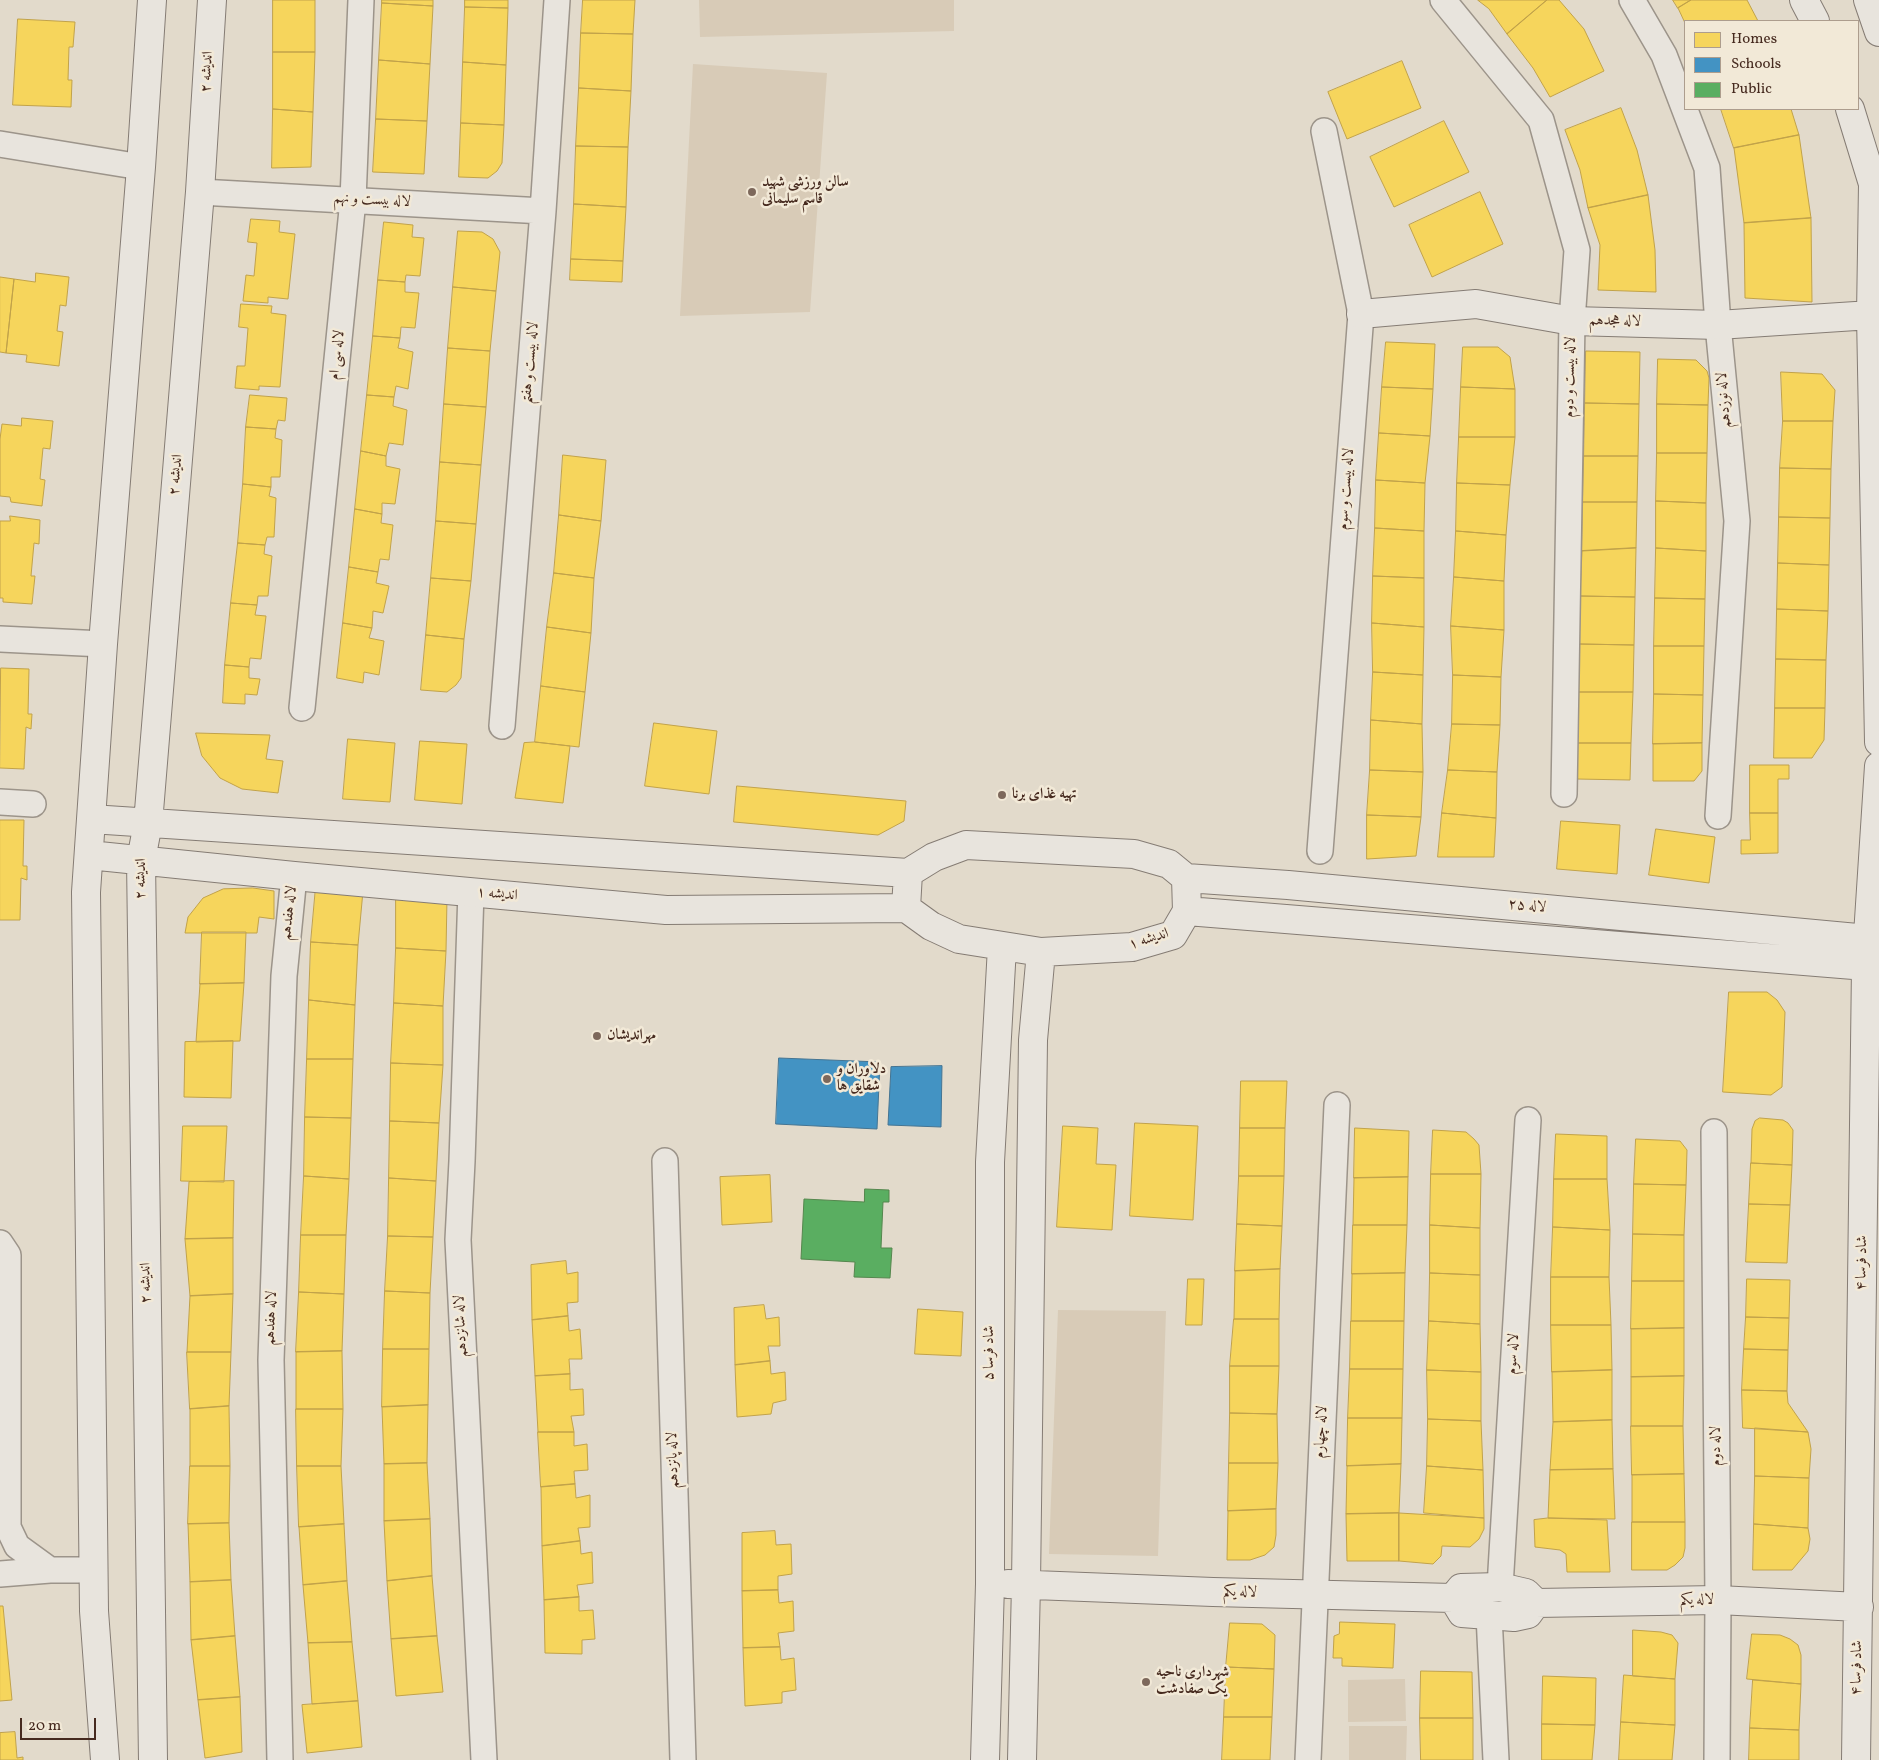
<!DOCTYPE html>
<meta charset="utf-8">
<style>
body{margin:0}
#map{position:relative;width:1879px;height:1760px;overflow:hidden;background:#e2dacb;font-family:Vollkorn,serif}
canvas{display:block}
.legend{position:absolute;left:1684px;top:20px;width:175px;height:90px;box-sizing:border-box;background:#f2e9d7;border:1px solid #ad9d8d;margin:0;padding:6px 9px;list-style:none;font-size:15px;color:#462a1f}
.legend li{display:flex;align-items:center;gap:10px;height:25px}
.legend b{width:25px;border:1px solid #ad9d8d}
.scale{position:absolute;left:20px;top:1718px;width:76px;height:22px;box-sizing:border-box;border:2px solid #462a1f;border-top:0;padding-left:6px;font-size:15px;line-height:18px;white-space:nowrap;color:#462a1f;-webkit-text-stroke:4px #f2e9d7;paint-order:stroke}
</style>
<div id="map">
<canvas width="1879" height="1760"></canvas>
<ul class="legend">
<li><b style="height:14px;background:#f6d55c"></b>Homes</li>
<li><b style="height:14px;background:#4393c3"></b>Schools</li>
<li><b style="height:14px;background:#5aae61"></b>Public</li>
</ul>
<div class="scale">20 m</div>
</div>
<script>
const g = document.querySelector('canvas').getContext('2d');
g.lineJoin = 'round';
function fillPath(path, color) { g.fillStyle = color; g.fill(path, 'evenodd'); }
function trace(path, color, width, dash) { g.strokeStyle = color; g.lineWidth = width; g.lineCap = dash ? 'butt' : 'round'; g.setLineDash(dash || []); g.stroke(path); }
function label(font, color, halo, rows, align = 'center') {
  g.font = font + ' Vollkorn,Amiri,serif'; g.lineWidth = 5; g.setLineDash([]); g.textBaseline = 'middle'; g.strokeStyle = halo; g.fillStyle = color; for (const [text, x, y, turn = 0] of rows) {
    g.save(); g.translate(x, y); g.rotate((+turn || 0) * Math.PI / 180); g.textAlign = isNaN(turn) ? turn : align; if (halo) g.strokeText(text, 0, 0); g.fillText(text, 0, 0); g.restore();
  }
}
fillPath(new Path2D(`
 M699,0H954V31L700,37Z
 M693,64L827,73L810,312L680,316Z
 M1058,1310L1166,1311L1158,1556L1049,1554Z
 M1405,1679L1406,1721L1348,1722V1680Z
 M1349,1726H1407L1406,1760H1349Z`), '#d8cbb7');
const homes = new Path2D(`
 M273,0H315V52H273Z
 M382,0H433V6L382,3Z
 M465,0H508V8L465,7Z
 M583,0H635L633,34L581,33Z
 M1478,0H1547L1507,34L1489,9Z
 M1547,0H1559L1584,29L1604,71L1550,97L1533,68L1507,34Z
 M1673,0H1691L1678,8Z
 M1691,0H1747L1758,21H1685V23L1678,8Z
 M382,3L433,6L430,64L379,60Z
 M465,7L508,8L506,65L463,62Z
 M18,19L75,22L73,47H69L68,80H72L71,107L13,105Z
 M581,33L633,34L631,91L579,88Z
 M273,52H315L313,112L273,109Z
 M379,60L430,64L427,121L376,119Z
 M1402,61L1421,108L1347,139L1328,92Z
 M463,62L506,65L504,125L461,123Z
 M579,88L631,91L628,147L576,146Z
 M1621,108L1637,150L1648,195L1588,208L1580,170L1565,130Z
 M273,109L313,112L311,167L272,168Z
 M1721,109H1791L1799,135L1734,148Z
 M376,119L427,121L424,174L373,172Z
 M1444,121L1469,172L1394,207L1370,157Z
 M461,123L504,125L502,163L497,171L488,178L459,177Z
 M1799,135L1811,218L1744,223L1734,148Z
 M576,146L628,147L626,207L574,204Z
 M1480,192L1503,244L1432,277L1409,225Z
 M1648,195L1655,250L1656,292L1598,290L1600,245L1588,208Z
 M574,204L626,207L623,261L571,259Z
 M1811,218L1812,302L1745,298L1744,223Z
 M251,219L280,221L279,232L295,234L288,299L268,297V303L243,301L246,275L254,276L257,243L248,242Z
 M384,222L413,225L412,237L424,238L420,276L406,275L405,282L378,280Z
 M458,231L482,232L493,239L500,252L496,291L453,287Z
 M571,259L623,261L622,282L570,280Z
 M36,273L69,277L66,306L60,305L57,331L63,332L59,366L26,362L27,355L6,353L14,279L35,282Z
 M0,277L14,279L6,353L0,352Z
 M378,280L405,282V292L419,293L415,328L401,327L400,338L373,336Z
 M453,287L496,291L490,351L448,348Z
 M241,304L272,306L271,313L286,315L280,387L259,386V390L235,388L237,366H245L248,328L239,327Z
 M373,336L400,338L398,348L413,352L408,389L396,386L394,397L367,395Z
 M1386,342L1435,344L1433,389L1382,387Z
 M1463,347H1498L1510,357L1515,389L1461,387Z
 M448,348L490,351L486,407L444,404Z
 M1586,351L1640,352L1639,404L1585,403Z
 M1658,359L1696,360L1707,371L1709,378L1708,405L1657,404Z
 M1781,372L1822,374L1835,390L1833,421H1783Z
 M1382,387L1433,389L1430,436L1379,433Z
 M1461,387L1515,389V437H1459Z
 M250,395L287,398L285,421L278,420L276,429L246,427Z
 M367,395L394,397L393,406L407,410L403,445L389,443L386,456L361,451Z
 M1585,403L1639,404L1638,456H1584Z
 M444,404L486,407L481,465L440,462Z
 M1657,404L1708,405L1707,453H1657Z
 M22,418L53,421L50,449L43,448L40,479L45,480L42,506L11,502L10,497L0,496V439L2,424L21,426Z
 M1783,421H1833L1831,469L1780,468Z
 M246,427L276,429L275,438L282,440L280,477H271V487L243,484Z
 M1379,433L1430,436L1425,483L1376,480Z
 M1459,437H1515L1510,485L1457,483Z
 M361,451L386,456V466L400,469L395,504L382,503V514L355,509Z
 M1657,453H1707L1706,503L1656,501Z
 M563,455L606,460L601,521L559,515Z
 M1584,456H1638L1637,502H1583Z
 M440,462L481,465L476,524L436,521Z
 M1780,468L1831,469L1830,518L1779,517Z
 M1376,480L1425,483L1424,531L1375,528Z
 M1457,483L1510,485L1506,535L1456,531Z
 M243,484L271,487L269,496L276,498L274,537H267L265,545L238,543Z
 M1656,501L1706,503V551L1656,548Z
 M1583,502H1637L1636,548L1582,551Z
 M355,509L382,514L381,523L393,525L389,560L380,559L378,572L349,567Z
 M559,515L601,521L594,578L554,573Z
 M10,516L40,520L39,544L34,543L31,576H35L32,604L3,602V598H0V521H10Z
 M1779,517L1830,518L1829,565L1778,563Z
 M436,521L476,524L471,581L431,578Z
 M1375,528L1424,531V578L1373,576Z
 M1456,531L1506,535L1504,581L1454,577Z
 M238,543L265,545L264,554L272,556L268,596H258L257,605L231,603Z
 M1636,548L1635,597L1580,596L1582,551Z
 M1656,548L1706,551L1705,599L1655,598Z
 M1778,563L1829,565L1828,611L1777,609Z
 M349,567L378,572L376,583L389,586L383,613L373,611L372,628L343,623Z
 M554,573L594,578L591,633L547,627Z
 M1373,576L1424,578V627L1372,623Z
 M1454,577L1504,581V630L1451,626Z
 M431,578L471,581L464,639L426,635Z
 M1580,596L1635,597L1634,645L1579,644Z
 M1655,598L1705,599L1704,646H1654Z
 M231,603L257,605L255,615L266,616L261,659L250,658L249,667L225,665Z
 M1777,609L1828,611L1826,660L1776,659Z
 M343,623L372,628L369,638L384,641L379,675L364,672L363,683L337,678Z
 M1372,623L1424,627L1423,675L1373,672Z
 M1451,626L1504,630L1501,677L1453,675Z
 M547,627L591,633L585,692L541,686Z
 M426,635L464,639L461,678L456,685L447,692L421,690Z
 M1579,644L1634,645L1633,692H1578Z
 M1654,646H1704L1703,695L1654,694Z
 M1776,659L1826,660L1825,708H1775Z
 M225,665L249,667V678L260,679L257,695L245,694V704L223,703Z
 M1,668L29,669L28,714H32L31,729L26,727L24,769L0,768Z
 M1373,672L1423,675L1422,724L1371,720Z
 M1453,675L1501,677L1500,725L1452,724Z
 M541,686L585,692L579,747L535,742Z
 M1578,692H1633L1631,743H1577Z
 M1654,694L1703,695L1702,743L1653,744Z
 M1775,708H1825L1824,740L1812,758H1774Z
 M1371,720L1422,724L1423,772L1370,770Z
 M654,723L717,731L709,794L645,786Z
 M1452,724L1500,725L1497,772L1448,770Z
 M196,733L270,735L266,759L283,761L278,793L242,789L220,778L202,756Z
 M348,739L395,743L390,802L343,799Z
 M420,741L467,744L462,804L415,800Z
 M535,742L570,746L563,803L515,798L524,743Z
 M1577,743H1631L1630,780L1576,779Z
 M1702,743V771L1694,781H1653V744Z
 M1750,765H1789V779H1778V813H1750Z
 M1370,770L1423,772L1421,817L1367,815Z
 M1448,770L1497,772L1496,818L1442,813Z
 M737,786L906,801L904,821L878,835L734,822Z
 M1442,813L1496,818L1494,857H1438Z
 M1750,813H1778V853L1741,854V840H1750Z
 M1367,815L1421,817L1416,856L1367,859Z
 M0,820H24L23,866H27V880L21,878L20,920H0Z
 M1561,821L1620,825L1617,874L1557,869Z
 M1656,829L1715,837L1709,883L1649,875Z
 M316,886L363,891L358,945L311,942Z
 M253,888L274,891V919L259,917L257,933H185L188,917L203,898L223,889Z
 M396,896L447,898L446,951L396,948Z
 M202,932H246L244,983L200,984Z
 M311,942L358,945L355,1005L309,1000Z
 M396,948L446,951L443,1006L394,1003Z
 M244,983L240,1041L196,1042L200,984Z
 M1729,992H1767L1777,1000L1785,1012L1782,1087L1771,1095L1723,1092Z
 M309,1000L355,1005L353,1059H307Z
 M394,1003L443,1006V1065L391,1063Z
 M233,1041L231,1098L184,1097L185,1042Z
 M307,1059H353L351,1118L305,1117Z
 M391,1063L443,1065L439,1123L390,1121Z
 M1241,1081H1287L1285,1128H1240Z
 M305,1117L351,1118L349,1179L304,1176Z
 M1760,1118L1783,1120L1788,1123L1793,1130L1792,1165L1751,1163L1752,1129L1755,1121Z
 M390,1121L439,1123L436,1181L389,1178Z
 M1135,1123L1198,1126L1193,1220L1130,1216Z
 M183,1126H227L224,1182L181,1181Z
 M1063,1126L1098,1128L1096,1164L1116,1165L1112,1230L1057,1227Z
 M1240,1128H1285L1284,1176H1239Z
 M1355,1128L1409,1131L1408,1177L1354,1178Z
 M1433,1130L1466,1132L1474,1139L1479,1145L1481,1174H1431Z
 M1556,1134L1607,1136V1179H1554Z
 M1636,1139L1680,1141L1687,1150L1686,1185L1634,1184Z
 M1751,1163L1792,1165L1790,1205L1749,1204Z
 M1431,1174H1481L1480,1228L1430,1225Z
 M770,1175L772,1222L722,1225L720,1177Z
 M304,1176L349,1179L346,1235H301Z
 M1239,1176H1284L1282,1226L1237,1224Z
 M1408,1177L1407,1225H1353L1354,1178Z
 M389,1178L436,1181L433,1237L388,1236Z
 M1554,1179H1607L1610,1230L1553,1227Z
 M234,1181L233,1238L185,1239L189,1182Z
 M1634,1184L1686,1185L1684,1235L1633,1234Z
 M1749,1204L1790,1205L1787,1263L1746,1262Z
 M1237,1224L1282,1226L1280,1269L1235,1271Z
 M1353,1225H1407L1405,1273L1352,1274Z
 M1430,1225L1480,1228V1275L1430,1273Z
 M1553,1227L1610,1230L1609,1277H1551Z
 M1633,1234L1684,1235V1281H1632Z
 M301,1235H346L344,1294L299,1292Z
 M388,1236L433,1237L430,1293L385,1291Z
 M233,1238V1294L190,1296L185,1239Z
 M566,1261L567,1274L578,1272V1302L567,1303L568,1316L532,1320L531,1265Z
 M1280,1269L1279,1319H1234L1235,1271Z
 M1405,1273L1404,1321H1351L1352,1274Z
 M1430,1273L1480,1275V1324L1429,1321Z
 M1551,1277H1609L1611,1325H1551Z
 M1188,1279H1204L1202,1325H1186Z
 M1747,1279L1790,1280L1789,1318L1746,1317Z
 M1632,1281H1684V1328L1631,1329Z
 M385,1291L430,1293L429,1349H383Z
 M299,1292L344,1294L342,1351L296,1352Z
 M233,1294L231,1352H187L190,1296Z
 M764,1305L766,1319L779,1317L780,1346H768L770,1361L735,1365L734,1308Z
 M918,1309L963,1312L961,1356L915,1354Z
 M568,1316L569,1331L580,1329L582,1359H569L570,1374L535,1376L532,1320Z
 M1746,1317L1789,1318L1788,1350L1744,1349Z
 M1234,1319H1279V1366H1230Z
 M1351,1321H1404L1403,1369H1350Z
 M1429,1321L1480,1324L1481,1372L1427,1370Z
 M1551,1325H1611L1612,1370L1552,1372Z
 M1684,1328V1376L1631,1377V1329Z
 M383,1349H429L428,1405L382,1407Z
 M1744,1349L1788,1350L1787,1391L1742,1390Z
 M342,1351L343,1409H296V1352Z
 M187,1352H231L229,1406L190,1409Z
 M770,1361L771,1374L785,1372L786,1400L773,1403L771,1414L737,1417L735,1365Z
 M1230,1366H1279L1277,1414L1230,1413Z
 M1350,1369H1403L1402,1418H1348Z
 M1427,1370L1481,1372V1421L1428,1419Z
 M1612,1370V1420L1553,1422L1552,1372Z
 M570,1374V1390L583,1389L584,1415L571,1416L574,1432H538L535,1376Z
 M1684,1376L1683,1426H1631V1377Z
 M1742,1390L1787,1391L1788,1403L1808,1432L1743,1428Z
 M428,1405L427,1463L384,1464L382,1407Z
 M229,1406L230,1466H190V1409Z
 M296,1409H343L341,1466H297Z
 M1230,1413L1277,1414L1278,1463H1229Z
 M1348,1418H1402L1401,1464L1347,1466Z
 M1428,1419L1481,1421L1483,1470L1427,1466Z
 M1612,1420L1613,1469L1550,1470L1553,1422Z
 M1631,1426H1683L1684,1474L1632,1475Z
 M1755,1428L1808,1432L1811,1449L1809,1478L1755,1476Z
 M538,1432H574V1446L587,1444L588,1470L574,1471L575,1484L541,1487Z
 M427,1463L430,1519L384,1521V1464Z
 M1229,1463H1278L1276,1509L1228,1511Z
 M1401,1464L1399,1513L1346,1514L1347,1466Z
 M190,1466H230L229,1523L188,1524Z
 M297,1466H341L344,1524L299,1527Z
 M1427,1466L1483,1470L1484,1518L1424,1513Z
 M1613,1469L1615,1519L1548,1518L1550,1470Z
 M1684,1474L1685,1522H1632V1475Z
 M1755,1476L1809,1478L1808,1528L1754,1524Z
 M575,1484L576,1498L590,1495V1527L578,1528L580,1541L542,1546L541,1487Z
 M1276,1509V1535L1274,1547L1265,1555L1250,1560H1227L1228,1511Z
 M1399,1513V1561H1347L1346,1514Z
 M1399,1513L1484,1518V1529L1479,1539L1470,1547L1442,1546L1441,1556L1433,1564L1399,1561Z
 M1548,1518L1607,1520L1610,1572H1567L1566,1554L1560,1550L1535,1547L1534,1520Z
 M430,1519L432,1576L387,1581L384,1521Z
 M1632,1522H1685V1548L1683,1557L1675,1565L1667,1570H1632Z
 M229,1523L231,1580L190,1582L188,1524Z
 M344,1524L347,1581L303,1585L299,1527Z
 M1754,1524L1808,1528L1810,1539L1808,1551L1792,1570H1753Z
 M775,1531L776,1545L791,1544L792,1574L778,1576V1590L742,1591V1533Z
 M580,1541L581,1554L592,1552L593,1583L577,1585L579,1597L544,1600L542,1546Z
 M432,1576L437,1636L391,1639L387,1581Z
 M231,1580L235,1636L191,1640L190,1582Z
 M347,1581L352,1642L308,1643L303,1585Z
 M778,1590L779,1603L793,1601L794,1631L778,1633L780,1647L743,1648L742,1591Z
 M579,1597V1611L593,1610L595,1639L582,1640V1654L545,1653L544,1600Z
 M0,1606H3L12,1700L0,1701Z
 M1340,1622L1395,1624L1393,1668L1342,1666V1658H1333L1334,1636L1339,1634Z
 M1230,1623L1262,1624L1275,1635L1274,1669L1226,1667Z
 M1633,1630L1661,1632L1672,1635L1678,1643L1675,1679L1633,1676Z
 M1752,1634L1780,1635L1790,1639L1798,1645L1801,1655V1684L1747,1679Z
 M235,1636L240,1697L198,1700L191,1640Z
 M437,1636L443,1692L396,1696L391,1639Z
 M352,1642L358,1701L312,1704L308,1643Z
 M780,1647L781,1660L794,1658L796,1690L782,1692V1703L745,1706L743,1648Z
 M1226,1667L1274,1669L1272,1717H1224Z
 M1421,1671L1472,1672L1473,1718H1420Z
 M1624,1675L1675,1679V1725L1621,1722Z
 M1543,1676L1596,1678L1595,1725L1542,1724Z
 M1753,1680L1801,1684L1799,1730L1750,1728Z
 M240,1697L242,1752L205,1758L198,1700Z
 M358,1701L362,1747L307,1753L302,1705Z
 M1224,1717H1272L1270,1760H1222Z
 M1420,1718H1473V1760H1421Z
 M1621,1722L1675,1725L1672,1760H1619Z
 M1542,1724L1595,1725L1592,1760H1542Z
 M1750,1728L1799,1730V1760H1749Z
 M15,1732L17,1758L23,1757V1760H0V1733Z`);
fillPath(homes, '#f6d55c');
trace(homes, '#c1a24a', 1);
const schools = new Path2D(`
 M779,1058L880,1062L877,1129L776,1124Z
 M942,1066L941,1127L888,1125L891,1067Z`);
fillPath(schools, '#4393c3');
trace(schools, '#447492', 1);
const public = new Path2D(`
 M865,1189L889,1190V1202H883L881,1248H892L890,1278L854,1277L855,1262L801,1259L804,1199L864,1202Z`);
fillPath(public, '#5aae61');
trace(public, '#54864d', 1);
const street = new Path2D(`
 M1443,0L1541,120L1577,250L1572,321L1564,794
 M1632,0L1664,55L1707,168L1718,325L1737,521L1718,816
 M0,144L141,167
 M200,192L543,211
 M0,639L103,644
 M302,708L353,200L361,0
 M502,726L543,211L557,0
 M0,802L33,804
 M1320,851L1361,314L1324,131
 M471,892L462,1161L458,1240L484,1760
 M1714,1132L1718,1600L1717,1760
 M665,1161L683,1760
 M0,1243L8,1255V1527L17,1546L50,1570
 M0,1574L50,1570H94
 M1500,1587L1528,1120
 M1489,1615L1496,1760
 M280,1760L271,1360L284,976L294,876
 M1308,1760L1337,1105`);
const secondary = new Path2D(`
 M1804,0L1815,21
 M1868,0L1879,32
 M1850,109L1873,184L1871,315L1879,742
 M1361,314L1476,304L1572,321L1718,325L1871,315
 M91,819L908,873L934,857L966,845L1134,854L1169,864L1186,878L1187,911L1173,935L1132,947L1041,952L959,939L931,926L906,908L908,873
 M89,855L294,876L666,910L906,908
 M1186,878L1288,885L1868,939
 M1187,911L1866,966
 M1008,1584L1213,1592L1453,1598
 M1500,1587L1526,1593L1536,1603L1528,1614L1514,1617L1462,1613L1453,1598L1461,1588Z
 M1536,1603L1718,1600L1859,1607
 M105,1760L94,1611L86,892L103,644L141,167L152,0
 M153,1760L141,860L148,823L200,192L212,0
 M985,1760L990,1584V1162L1002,947
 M1022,1760L1026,1584L1033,1040L1041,952
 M1856,1760L1866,966L1879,766`);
trace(street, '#9c948a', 28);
trace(secondary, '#857c74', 30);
trace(street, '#e8e4dd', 25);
trace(secondary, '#e8e4dd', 28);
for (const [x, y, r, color] of [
 [752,192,5,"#7d685b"],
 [1002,795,5,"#7d685b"],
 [597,1036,5,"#7d685b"],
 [827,1079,5,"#7d685b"],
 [1146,1682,5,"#7d685b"]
]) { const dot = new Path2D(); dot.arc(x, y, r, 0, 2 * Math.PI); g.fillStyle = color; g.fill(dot); trace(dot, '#f2e9d7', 2); }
label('15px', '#462a1f', '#f2e9d7', [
 ["اندیشه ۲",208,72,-87],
 ["لاله بیست و نهم",372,201,3],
 ["لاله هجدهم",1615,322,1],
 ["لاله سی ام",338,355,-84],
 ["لاله بیست و هفتم",531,363,-85],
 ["لاله بیست و دوم",1571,377,-89],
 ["لاله نوزدهم",1725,400,-95],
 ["اندیشه ۲",177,475,-85],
 ["لاله بیست و سوم",1347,489,-86],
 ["اندیشه ۲",142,879,-89],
 ["اندیشه ۱",497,895,5],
 ["لاله ۲۵",1527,907,5],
 ["لاله هفدهم",290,913,-84],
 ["اندیشه ۱",1149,940,-17],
 ["شاد فرسا ۴",1863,1263,-89],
 ["اندیشه ۲",147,1283,-91],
 ["لاله هفدهم",272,1318,-88],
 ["لاله شانزدهم",462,1326,-93],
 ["شاد فرسا ۵",990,1353,-90],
 ["لاله سوم",1514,1354,-87],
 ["لاله چهارم",1322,1432,-87],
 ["لاله دوم",1717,1446,-91],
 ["لاله پانزدهم",674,1460,-92],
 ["لاله یکم",1240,1593,1],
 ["لاله یکم",1697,1601,-1],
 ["شاد فرسا ۴",1858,1668,-89]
]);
label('bold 15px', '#462a1f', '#f2e9d7', [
 ["سالن ورزشی شهید",762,183],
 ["قاسم سلیمانی",762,200],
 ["تهیه غذای برنا",1012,795],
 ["مهراندیشان",607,1036],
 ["دلاوران و",837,1070],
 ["شقایق ها",837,1087],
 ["شهرداری ناحیه",1156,1673],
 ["یک صفادشت",1156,1690]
], 'left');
</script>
